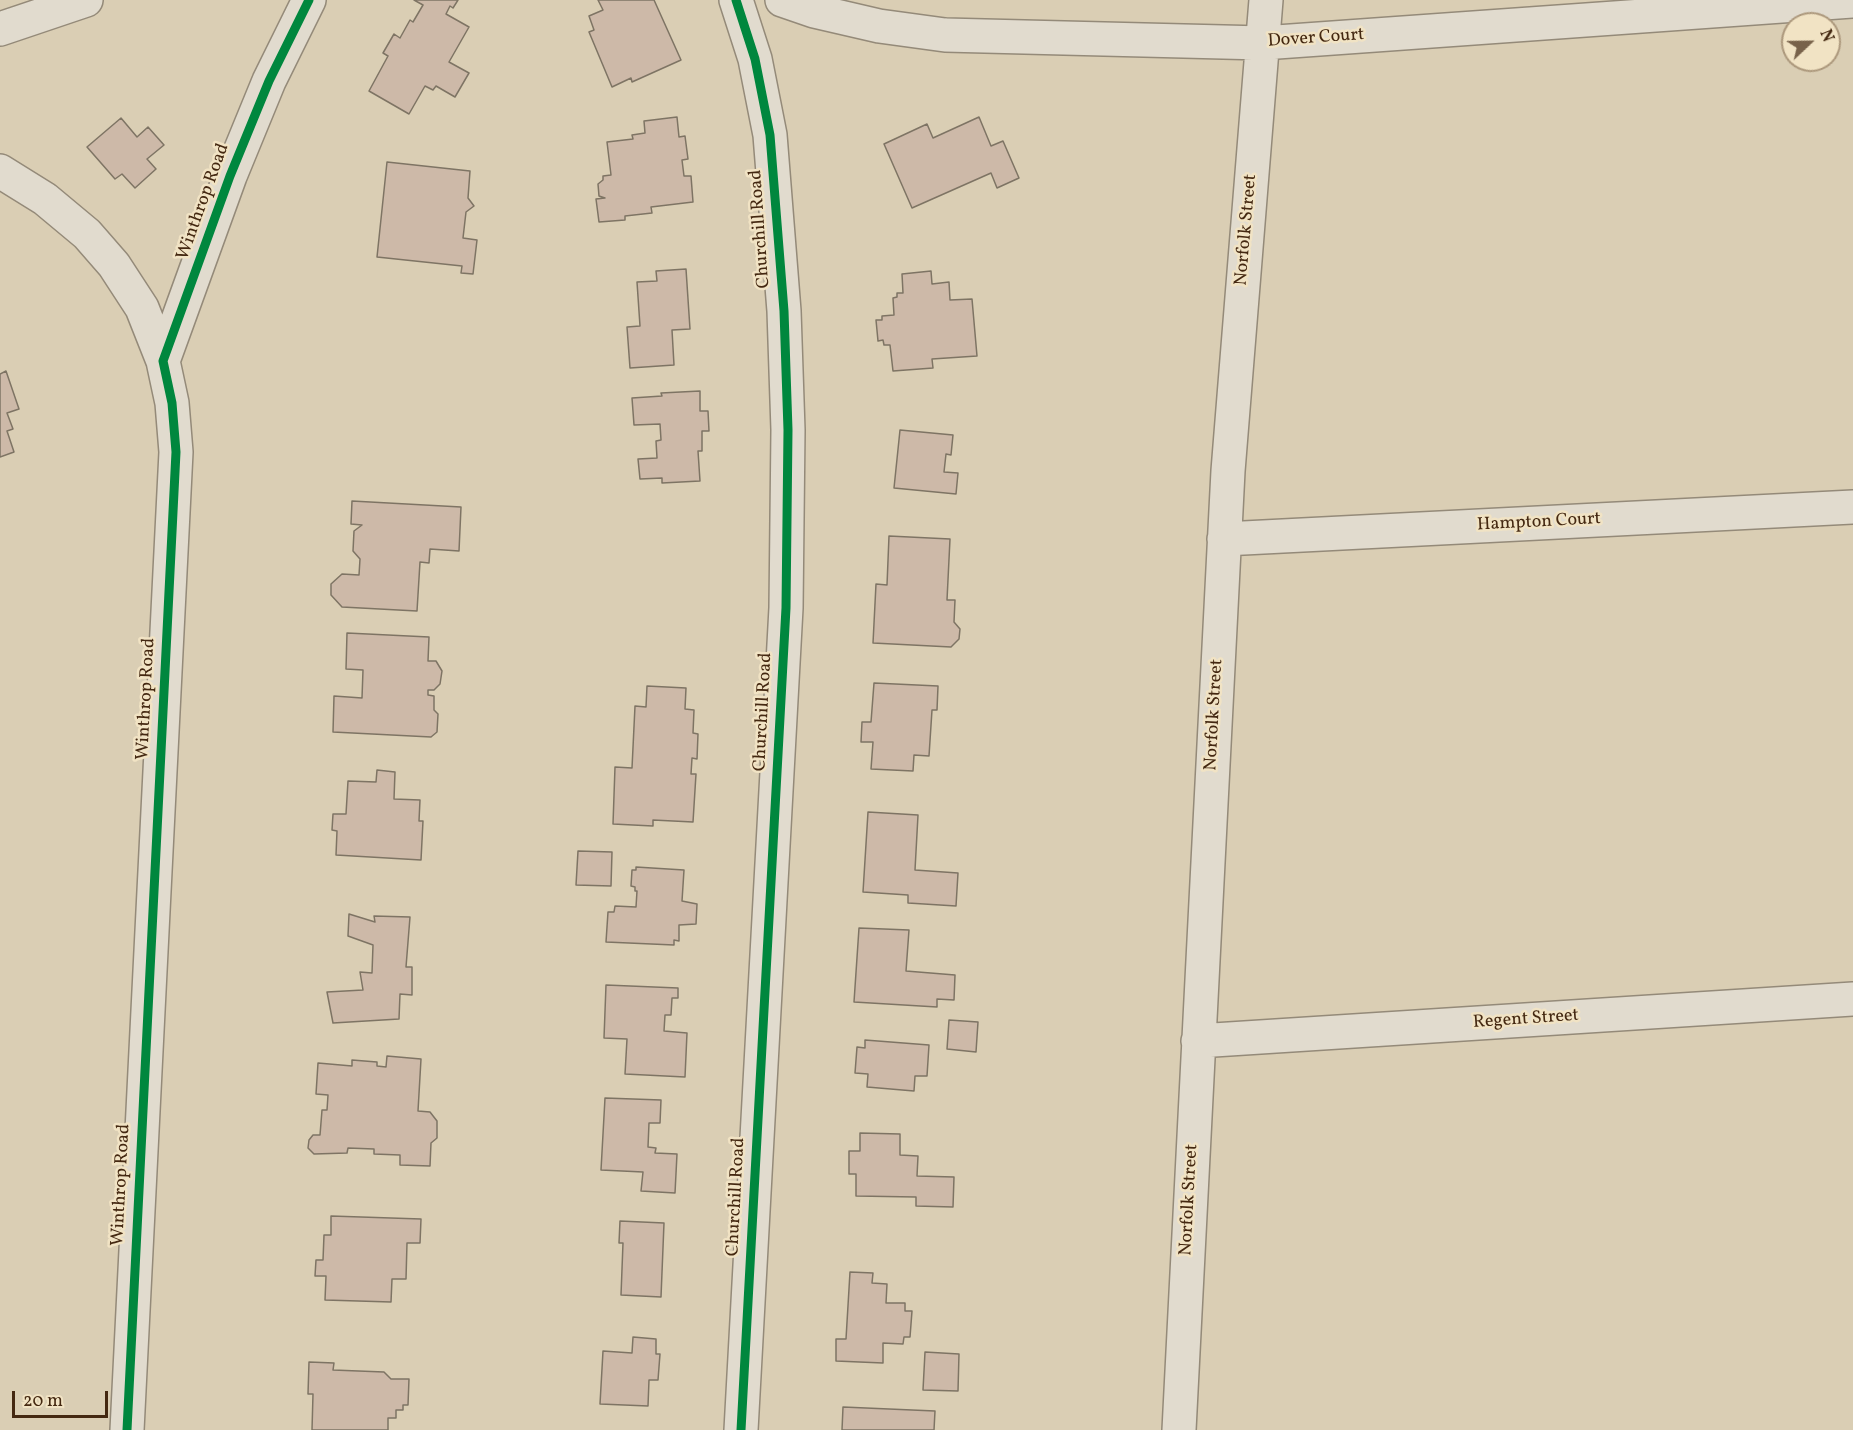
<!DOCTYPE html>
<style>
body{margin:0}
#map{position:relative;width:1853px;height:1430px;overflow:hidden;background:#daceb4;font-family:Vollkorn,serif}
canvas{display:block}
.north{position:absolute;left:1781px;top:12px;width:60px;height:60px;box-sizing:border-box;background:#f1e3c4;border:2px solid #ac987c;border-radius:50%;rotate:68deg;font-size:16px;font-weight:700;line-height:24px;text-align:center;color:#442811}
.north::after{content:'';display:block;margin:auto;width:21px;height:27px;background:#78624a;clip-path:polygon(50% 0,100% 100%,50% 72%,0 100%)}
.scale{position:absolute;left:12px;top:1391px;width:96px;height:27px;box-sizing:border-box;border:3px solid #442811;border-top:0;padding-left:8px;font-size:18px;line-height:21px;white-space:nowrap;color:#442811;-webkit-text-stroke:4px #f1e3c4;paint-order:stroke}
</style>
<div id="map">
<canvas width="1853" height="1430"></canvas>
<div class="north">N</div>
<div class="scale">20 m</div>
</div>
<script>
const g = document.querySelector('canvas').getContext('2d');
g.lineJoin = 'round';
function fillPath(path, color) { g.fillStyle = color; g.fill(path, 'evenodd'); }
function trace(path, color, width, dash) { g.strokeStyle = color; g.lineWidth = width; g.lineCap = dash ? 'butt' : 'round'; g.setLineDash(dash || []); g.stroke(path); }
function label(font, color, halo, rows, align = 'center') {
  g.font = font + ' Vollkorn,serif'; g.lineWidth = 5; g.setLineDash([]); g.textBaseline = 'middle'; g.strokeStyle = halo; g.fillStyle = color; for (const [text, x, y, turn = 0] of rows) {
    g.save(); g.translate(x, y); g.rotate((+turn || 0) * Math.PI / 180); g.textAlign = isNaN(turn) ? turn : align; if (halo) g.strokeText(text, 0, 0); g.fillText(text, 0, 0); g.restore();
  }
}
const building = new Path2D(`
 M414,0H458L453,8L450,6L446,14L469,27L449,62L469,73L455,97L436,86L433,90L425,86L409,114L369,91L388,56L383,53L394,34L400,38L410,20L413,22L423,5Z
 M598,0H654L681,60L632,82L631,78L612,87L589,32L594,30L589,16L603,10Z
 M677,117L679,137L685,136L688,159L682,160L684,176H691L693,202L651,207L652,213L625,216V220L599,222L596,199L605,198L599,196L598,184L603,180V176L611,175L607,142L633,139L632,135L645,133L644,121Z
 M979,117L991,146L1003,141L1019,178L997,188L991,173L912,208L884,144L927,124L933,138Z
 M121,118L137,137L148,127L164,145L147,159L156,169L135,188L122,174L115,179L87,147Z
 M387,162L470,171L468,198L474,206L466,212L463,238L477,240L473,274L461,273L462,266L377,257Z
 M686,269L690,329L672,330L674,365L630,368L627,327L640,326L637,282L657,281L656,271Z
 M931,271L932,284L949,282L950,300L972,299L977,356L932,359L933,368L893,371L890,345H884L883,340L878,341L876,320H882V316L894,315L893,298L897,297V293H903L902,274Z
 M6,371L19,409L7,413L13,429L7,431L14,452L0,457V374Z
 M700,391V411H708L709,431H702V451H698L700,481L662,483V478L640,479L638,459L657,458L656,441L661,440L660,424L634,425L632,398L662,396L661,393Z
 M900,430L953,435L951,455L946,454L944,472L958,473L956,494L894,488Z
 M352,501L461,507L459,551L430,549L429,563L420,562L417,611L342,607L331,595V584L342,574L359,575L360,559L353,551L354,531L362,525L351,524Z
 M889,536L950,539L947,600H955L954,622L960,629L959,639L951,647L873,643L876,584L887,585Z
 M347,633L429,637L428,661H436L442,671L440,684L434,690H428V695L434,696V710L438,714L437,732L431,737L333,732L334,696L362,698L363,670L346,669Z
 M874,683L938,686L937,710H932L929,756L914,755L913,771L871,769L873,742H861L862,722H871Z
 M647,686L686,688L685,709L694,710L693,733L698,734L697,759L692,758L691,774H696L693,822L653,820V826L613,824L615,767L632,768L635,706L646,707Z
 M377,770L395,772L394,799L420,800L419,821H423L421,860L336,855L337,831L332,830L333,814H346L348,781L376,782Z
 M868,812L918,815L915,870L958,873L956,906L908,903V895L863,892Z
 M578,851L612,852L611,886L576,885Z
 M636,867L684,870L682,901L697,904L696,924L679,925V941L674,940V945L606,942L608,912H614L615,906L636,907L637,891H635V887L631,886L632,870H636Z
 M349,914L375,922L374,916L410,917L406,967H412V995L400,994L399,1019L333,1023L327,992L363,990L360,972L372,973L373,945L348,936Z
 M859,928L909,930L906,971L955,975L954,1000L937,999V1007L854,1002Z
 M606,985L678,988V998H672L671,1015H665L664,1031L687,1033L685,1077L625,1074L627,1039L604,1038Z
 M949,1020L978,1022L976,1052L947,1049Z
 M865,1040L929,1045L927,1076H915L914,1091L867,1087L868,1074L855,1073L857,1047L865,1048Z
 M387,1056L421,1059L418,1111L430,1112L437,1121V1138L431,1143L430,1166L400,1165V1155L374,1154V1149L348,1148L347,1153L314,1154L308,1148L309,1140L313,1135H320L322,1110H327L328,1095L316,1094L318,1063L352,1066V1060L377,1062V1066L386,1067Z
 M605,1098L661,1100L660,1123H649L648,1147L656,1148L655,1153L677,1154L675,1193L641,1191L643,1172L601,1170Z
 M860,1133L900,1134V1155L918,1156L917,1176L954,1177L953,1207L916,1206V1197L856,1196V1174H849V1151H860Z
 M331,1216L421,1219L420,1243H407L406,1279H392L391,1302L325,1300L326,1276H315L316,1260H323L324,1235H331Z
 M620,1221L664,1223L661,1297L621,1295L623,1243H619Z
 M850,1272L873,1273L872,1283L887,1284L886,1303H905V1311H912L910,1337H904L903,1344L883,1343V1363L836,1361V1339H846Z
 M633,1337L656,1339V1354H660L658,1380H649L648,1406L600,1404L603,1351L632,1353Z
 M925,1352L959,1354L958,1391L923,1390Z
 M309,1362L334,1363L333,1370L384,1372L391,1379H409L408,1405H403V1410H396V1418H388V1430H312L313,1394H308Z
 M843,1407L935,1411L934,1430H842Z`);
fillPath(building, '#cdb9a8');
trace(building, '#7e7464', 1.5);
const street = new Path2D(`
 M736,0L755,59L770,135L784,311L788,430L786,608L741,1430
 M782,0L814,11L879,26L945,35L1263,43L1853,1
 M0,29L86,0
 M0,171L45,199L87,234L114,265L142,308L163,361
 M1224,539L1853,507
 M1198,1041L1853,999
 M127,1430L176,452L172,403L163,361L230,176L269,81L309,0
 M1179,1430L1228,471L1266,0`);
trace(street, '#948a79', 36);
trace(street, '#e1dbce', 33);
trace(new Path2D(`
 M736,0L755,59L770,135L784,311L788,430L786,608L741,1430
 M127,1430L176,452L172,403L163,361L230,176L269,81L309,0`), '#00873e', 9);
label('18px', '#442811', '#f1e3c4', [
 ["Dover Court",1316,39,-4],
 ["Winthrop Road",204,202,-70],
 ["Churchill Road",761,229,-94],
 ["Norfolk Street",1247,230,-85],
 ["Hampton Court",1539,523,-3],
 ["Winthrop Road",147,699,-87],
 ["Churchill Road",764,712,-87],
 ["Norfolk Street",1215,715,-87],
 ["Regent Street",1526,1020,-4],
 ["Winthrop Road",122,1185,-87],
 ["Churchill Road",737,1197,-87],
 ["Norfolk Street",1190,1200,-87]
]);
</script>
